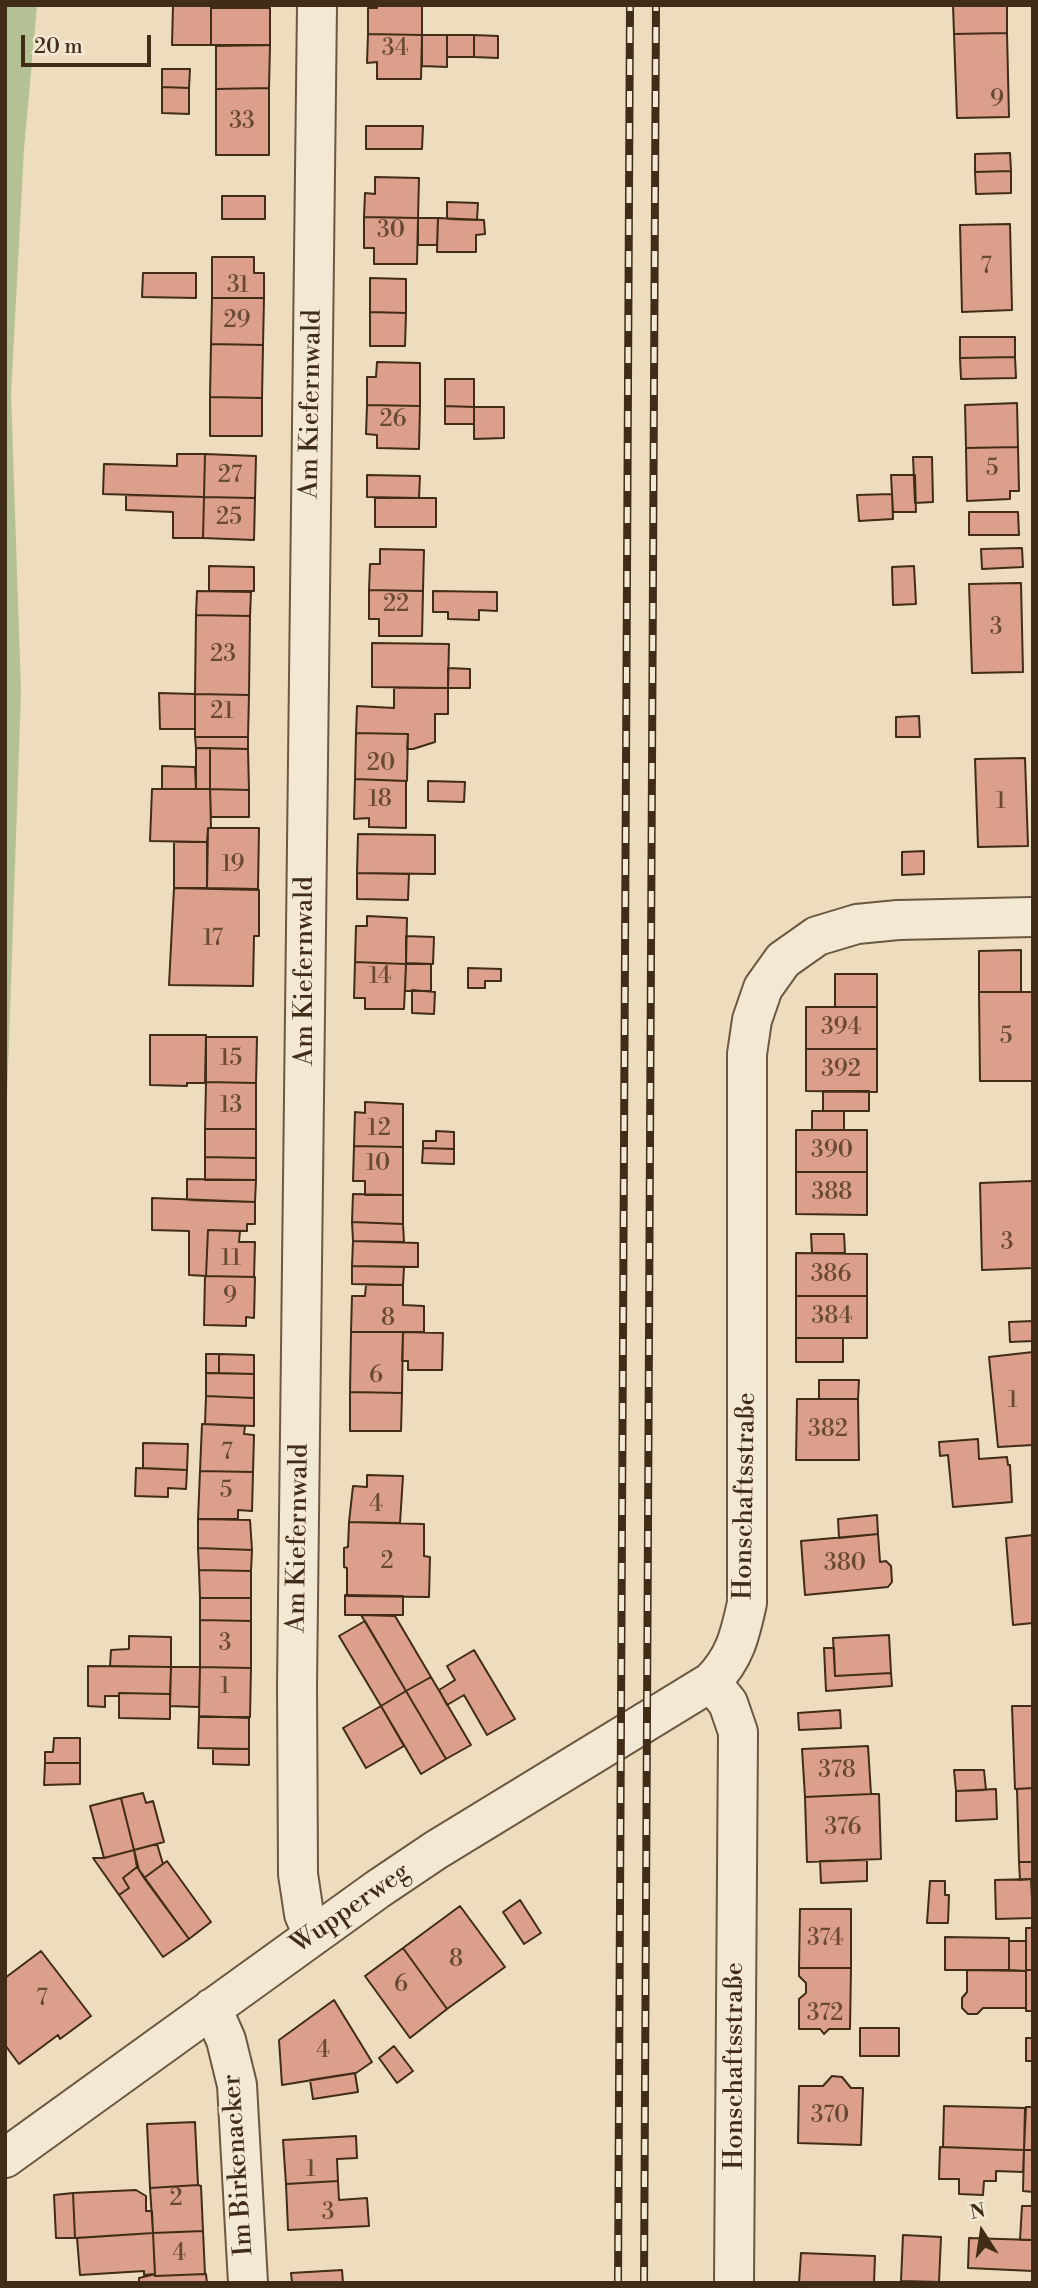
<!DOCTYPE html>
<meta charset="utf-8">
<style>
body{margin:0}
#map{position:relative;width:1038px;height:2288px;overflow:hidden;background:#eddcbd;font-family:"Libre Bodoni",serif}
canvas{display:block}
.frame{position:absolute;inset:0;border:7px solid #402c17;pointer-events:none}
.north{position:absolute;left:947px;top:2197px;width:70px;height:70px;-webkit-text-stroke:5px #f3e8d4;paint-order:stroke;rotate:348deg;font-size:19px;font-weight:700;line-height:28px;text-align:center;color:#402c17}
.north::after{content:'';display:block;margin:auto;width:24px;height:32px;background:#402c17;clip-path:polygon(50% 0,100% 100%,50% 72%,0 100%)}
.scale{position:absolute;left:21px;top:35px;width:130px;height:32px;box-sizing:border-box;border:4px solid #402c17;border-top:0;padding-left:9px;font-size:21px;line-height:24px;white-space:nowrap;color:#402c17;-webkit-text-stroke:5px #f3e8d4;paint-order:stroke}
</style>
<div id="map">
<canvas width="1038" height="2288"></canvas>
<div class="frame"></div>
<div class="north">N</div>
<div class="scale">20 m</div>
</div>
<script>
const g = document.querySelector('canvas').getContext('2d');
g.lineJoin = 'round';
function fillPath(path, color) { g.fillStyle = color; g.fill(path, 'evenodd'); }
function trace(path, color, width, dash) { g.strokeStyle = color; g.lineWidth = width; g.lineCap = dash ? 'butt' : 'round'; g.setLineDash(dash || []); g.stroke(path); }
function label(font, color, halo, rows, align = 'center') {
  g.font = font + ' "Libre Bodoni",serif'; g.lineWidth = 6; g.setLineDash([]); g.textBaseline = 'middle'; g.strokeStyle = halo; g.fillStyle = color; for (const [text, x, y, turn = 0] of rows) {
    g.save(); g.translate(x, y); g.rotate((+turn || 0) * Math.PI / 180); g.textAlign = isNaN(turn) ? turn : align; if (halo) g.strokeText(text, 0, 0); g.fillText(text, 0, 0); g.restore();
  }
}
fillPath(new Path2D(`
 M5,5H37L24,149L11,394L21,691L5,1156Z`), '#b4c194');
const building = new Path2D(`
 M173,5H211V45H172Z
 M377,5H422V35L368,34V8H377Z
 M953,5H1007V33L954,34Z
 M211,8H270V45H211Z
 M1007,33L1009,117L957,118L954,34Z
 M368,34L422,35L421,79H377V62L367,63Z
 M422,35H447V67L422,66Z
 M447,35H474V57H447Z
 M474,35L498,36V58L474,57Z
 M270,45L269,88L216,89V46Z
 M162,69H190L189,88L162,87Z
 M162,87L189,88V114L162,113Z
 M269,88V155H216V89Z
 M366,126H423L422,149H366Z
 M1010,153L1011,171L975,172V154Z
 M1011,171V193L976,194L975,172Z
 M375,177L419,178L418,218L364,217L365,193L375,194Z
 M222,196H265V219H222Z
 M447,202L478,203L477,220L447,219Z
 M364,217L418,218L417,264H374V248H364Z
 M418,218H438L437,245H418Z
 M438,218L484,220L485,234L476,235V252H437Z
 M1010,224L1012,310L962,312L960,225Z
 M212,257H254V273H264V298H212Z
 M143,273H196V298L142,297Z
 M370,278L406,279V313L370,312Z
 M212,298H264L263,345L211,344Z
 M370,312L406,313L405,346H370Z
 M960,337H1015V357L960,358Z
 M211,344L263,345L262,398L210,397Z
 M1015,357L1016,378L961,379L960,358Z
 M377,362L420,363V406L367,405V377H376Z
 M445,379H474V407L445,406Z
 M210,397L262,398V436H210Z
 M1017,403L1018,447L966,448L965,405Z
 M367,405L420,406L419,449L377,448V435L366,434Z
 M445,406L474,407V424H445Z
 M474,407H504V438L474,439Z
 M1018,447L1019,491H1010V499L967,501L966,448Z
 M177,454H205L204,497L103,494L104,464L177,466Z
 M205,454L256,456L255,498L204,497Z
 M913,457H932L933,502L915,503Z
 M367,475L420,476L419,498L367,497Z
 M891,475H915L916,512H893Z
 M892,494L893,519L859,521L857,495Z
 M126,495L204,497L203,538H173V512L126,510Z
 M204,497L255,498L254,540L203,538Z
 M375,498H436V527H375Z
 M969,512H1018L1019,535H969Z
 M1022,548L1023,567L982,569L981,549Z
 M380,549L424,550L423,591L369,590L370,564H380Z
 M209,566L254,567V591H209Z
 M914,566L916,604L893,605L892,567Z
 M1021,583L1023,672L972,673L969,584Z
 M369,590L423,591L422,636H379V619H369Z
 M197,591L251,592L250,616L196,615Z
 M433,591L497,592V611L479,610V620L448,619V612H433Z
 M196,615L250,616L249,695L195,694Z
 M372,643L449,644L448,688L372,687Z
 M448,668L470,669V688H448Z
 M394,688H448V714H435V742L413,749H407L408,734L356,733L357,706L394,708Z
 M159,693L195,694V729H160Z
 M195,694L249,695L248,737H195Z
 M919,716L920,737H896V717Z
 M356,733L408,734L407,781L355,779Z
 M195,737H248V749L196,748Z
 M196,748H210V789H196Z
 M210,748L248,749L249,790L210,789Z
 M1025,758L1028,846L978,847L975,759Z
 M162,766L195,767L196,789H162Z
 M355,779L406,781V828L369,827V818L354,819Z
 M428,781L465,782L464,802L428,801Z
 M152,789H210L211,828H208L207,842L150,841Z
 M210,789L249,790V817H211Z
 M208,828H259L258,889L207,888Z
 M358,834L435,835V874L357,873Z
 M174,842H207V888H174Z
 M924,851V874L902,875V852Z
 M357,873L409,874L408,900L357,899Z
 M174,888L259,890V936H254L253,986L169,985Z
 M367,916L407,918L406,964L355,962L356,926H367Z
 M406,936L434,937L433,964L406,963Z
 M1021,950V992H979V951Z
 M355,962L406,964L404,1009H365V998H354Z
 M406,964H431V991H405Z
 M468,968L501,969V981H485V988H468Z
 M835,974H877V1007H835Z
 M412,990L435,992L434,1014L412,1013Z
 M979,992H1033V1081H980Z
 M806,1007H877V1049H806Z
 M150,1035H206L205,1083H187V1086L150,1085Z
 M206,1037H257L256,1083L206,1082Z
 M806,1049H877V1092L806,1091Z
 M206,1082L256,1083V1129H205Z
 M823,1091H869V1111H823Z
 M365,1102L403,1104V1147L354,1146L355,1112L365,1113Z
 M812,1111H844V1130H812Z
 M205,1129H256V1158L205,1157Z
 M796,1130H867V1172H796Z
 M436,1131L454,1132V1149L423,1148V1141H436Z
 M354,1146L403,1147V1195H365V1181H353Z
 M423,1148L454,1149V1164L422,1163Z
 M205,1157L256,1158V1180H205Z
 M796,1172H867V1215L796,1214Z
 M187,1179L256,1180L255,1202L187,1200Z
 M1032,1181L1033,1268L982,1270L980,1183Z
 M353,1194L403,1195V1224L352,1222Z
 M152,1198L255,1202V1224H247V1231L208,1230L206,1276L189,1275V1231L152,1230Z
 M352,1222L403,1224L404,1242L353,1241Z
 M208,1230L240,1231L239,1242H255L254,1277L206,1276Z
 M811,1234H844L845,1253H812Z
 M353,1241L418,1243V1267L352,1266Z
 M796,1253L867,1254V1296H796Z
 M352,1266L404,1267L403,1285L352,1284Z
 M205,1276L255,1277L254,1318L246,1317V1326L204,1325Z
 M366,1285H403V1305L424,1306V1332H351L352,1296H365Z
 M796,1296H867V1338H796Z
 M1033,1321V1341L1010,1342L1009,1322Z
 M351,1332H403L402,1393L350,1392Z
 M403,1332L443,1333L442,1370H408V1361H402Z
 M796,1338H843V1362H796Z
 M1033,1352V1445L998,1447L989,1357Z
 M206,1354H219V1373H206Z
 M219,1354L254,1355V1374L219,1373Z
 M206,1373L254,1374V1398L206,1396Z
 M819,1380H859L858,1399H819Z
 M350,1392L402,1393L401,1431H350Z
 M206,1396L254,1398V1426L205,1424Z
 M797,1399H858L859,1460H796Z
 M202,1424L245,1426L244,1434L254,1435L253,1472L200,1471Z
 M978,1439L979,1459L1007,1457L1008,1465H1010L1012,1502L953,1507L948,1455L940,1456L939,1442Z
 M143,1443L188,1444L187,1470L143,1468Z
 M136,1468L187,1470L186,1489L168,1488V1497L135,1496Z
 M200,1471L253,1472L252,1511L238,1510V1519H198Z
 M367,1475L403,1476L400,1523L349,1522L353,1486L367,1487Z
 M877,1515L878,1534L839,1538L838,1519Z
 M198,1519L250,1520L252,1550L198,1548Z
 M349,1522L424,1524V1556L430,1557L429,1597L347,1596V1568L344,1567V1548L348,1547Z
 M878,1534L880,1562L886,1561L891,1566L892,1582L888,1587L805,1595L801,1541Z
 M1033,1535V1623L1013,1625L1006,1538Z
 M198,1548L252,1550L251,1571L199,1570Z
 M199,1570L251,1571V1598H200Z
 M345,1595L403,1596V1615H345Z
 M200,1598H251V1621L200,1620Z
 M361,1615L395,1616L431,1677L406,1691Z
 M200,1620L251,1621V1668L200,1667Z
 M365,1621L406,1691L381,1706L339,1636Z
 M889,1635L891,1673L835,1676L833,1638Z
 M129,1636L171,1637V1667L110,1666L111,1650L129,1649Z
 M824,1648H834L835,1676L891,1673L892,1686L826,1691Z
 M474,1650L515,1719L487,1735L464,1695L447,1705L439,1690L455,1680L447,1666Z
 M88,1666L171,1667L170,1694L119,1693V1696H105V1707L88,1706Z
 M171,1667H200L199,1707L170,1706Z
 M200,1667L251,1668L250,1717H199Z
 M431,1677L471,1745L446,1759L406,1691Z
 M406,1691L446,1759L421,1774L381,1706Z
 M119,1693L170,1694V1719L119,1718Z
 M381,1706L404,1746L366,1768L343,1728Z
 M1012,1706H1033V1788L1015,1789Z
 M840,1710L841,1728L799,1730L798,1713Z
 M199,1716L249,1718V1749L198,1748Z
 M54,1738H80V1763H45V1752H53Z
 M868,1746L871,1794L805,1797L802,1749Z
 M213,1749H249V1765L213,1764Z
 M45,1763H80V1784L44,1785Z
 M954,1770H984L986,1790L956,1791Z
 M1033,1788V1862H1019L1017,1789Z
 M996,1789L997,1819L956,1821V1791Z
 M143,1793L146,1803L153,1801L164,1842L134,1850L121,1798Z
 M871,1794H879L881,1859L807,1862L805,1797Z
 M121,1798L134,1850L104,1858L90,1806Z
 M157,1844L163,1864L144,1878L139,1870L134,1850Z
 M134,1850L137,1867L123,1878L129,1888L119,1895L93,1858H104Z
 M867,1860V1881L821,1883L820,1861Z
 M167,1861L211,1922L189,1939L144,1878Z
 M1019,1862H1033V1879L1020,1880Z
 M137,1867L189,1939L163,1957L119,1895L129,1888L123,1878Z
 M1031,1879L1033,1918L996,1919L995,1880Z
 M930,1881H945V1895H949L948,1923H927Z
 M520,1900L541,1933L524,1944L503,1912Z
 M460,1906L505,1967L447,2009L403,1948Z
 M800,1909H851V1968H799Z
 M1026,1928H1033V1970H1026Z
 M945,1937L1009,1938V1970H945Z
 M1009,1941H1026V1971L1009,1970Z
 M403,1948L447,2009L410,2038L365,1976Z
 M41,1951L91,2016L60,2039L58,2035L19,2064L5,2045V1978Z
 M799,1968H851L850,2029H829L824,2034L820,2029H799V1999L806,1993V1983L799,1976Z
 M967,1970L1026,1971V2008H983L977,2014H968L962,2008V1998L967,1992Z
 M1026,1970H1033V2011H1026Z
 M334,2000L372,2062L356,2073L282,2085L279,2040Z
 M860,2028H899V2056H860Z
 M1026,2038H1033V2061H1026Z
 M394,2046L413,2071L397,2083L379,2058Z
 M355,2073L358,2092L313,2099L310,2080Z
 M832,2076L842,2077L851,2088H863L861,2145L798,2143L799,2086H823Z
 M944,2106L1025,2108L1024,2150L943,2147Z
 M1026,2107H1033V2150H1024Z
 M195,2122L198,2185L150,2188L147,2124Z
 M356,2136L357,2158L337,2159L338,2181L286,2184L283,2140Z
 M940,2147L1024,2150L1023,2172L996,2171V2181H984L983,2195L959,2194V2179H939Z
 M1024,2150H1033V2192L1023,2191Z
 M338,2181L339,2200L367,2198L369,2226L288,2230L286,2184Z
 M198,2185L201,2186L203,2231L153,2233L150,2188Z
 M136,2190L146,2196V2211H152L153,2233L75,2238L73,2193Z
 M73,2193L75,2238H56L54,2195Z
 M1022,2206H1033V2240H1020Z
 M203,2231L205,2274L155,2276L153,2233Z
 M153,2233L155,2274L144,2275V2271L80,2275L77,2238Z
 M903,2235L941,2237L939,2282L901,2281Z
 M969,2238L1033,2240V2271L968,2268Z
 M801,2253L875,2256L874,2283H799Z
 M342,2270L343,2283H292L291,2273Z
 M155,2274V2276L206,2274L207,2283H139V2278Z`);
fillPath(building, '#dc9f8b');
trace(building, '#402c17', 2);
const street = new Path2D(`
 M711,1682L728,1703L738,1732L734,2283
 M313,1935L304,1914L298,1874L297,1684L317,5
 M212,2008L226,2040L237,2085L248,2283
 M5,2158L378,1889L436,1850L711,1682C735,1658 740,1635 747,1603V1054L752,1020L763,988L783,960L817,936L857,924L898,920L1033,917`);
trace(street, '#6b5840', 42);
trace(street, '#f3e8d4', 38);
const rail = new Path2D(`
 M618,2283L630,5
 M644,2283L656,5`);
trace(rail, '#402c17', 8);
trace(rail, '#f3e8d4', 5, [16]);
label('23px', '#674934', null, [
 ["34",395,49],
 ["9",997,100],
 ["33",242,122],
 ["30",391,231],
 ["7",986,267],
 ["31",238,286],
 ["29",237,321],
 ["26",393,420],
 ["5",992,469],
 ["27",230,476],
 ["25",229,518],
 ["22",396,605],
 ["3",996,628],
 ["23",223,655],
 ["21",222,712],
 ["20",381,764],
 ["18",380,800],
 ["1",1001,802],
 ["19",233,865],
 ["17",213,939],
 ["14",380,977],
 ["394",841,1028],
 ["5",1006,1037],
 ["15",231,1059],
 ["392",841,1070],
 ["13",231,1106],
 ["12",379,1129],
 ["390",832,1151],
 ["10",378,1164],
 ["388",832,1193],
 ["3",1007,1243],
 ["11",231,1259],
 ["386",831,1275],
 ["9",230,1297],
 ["384",832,1317],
 ["8",388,1319],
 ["6",376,1376],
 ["1",1013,1401],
 ["382",828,1430],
 ["7",227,1453],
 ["5",226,1491],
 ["4",376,1505],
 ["2",387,1562],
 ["380",845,1564],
 ["3",225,1644],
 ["1",225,1687],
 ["378",837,1771],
 ["376",843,1828],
 ["374",825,1939],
 ["8",456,1960],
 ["6",401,1985],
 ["7",42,1999],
 ["372",825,2014],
 ["4",323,2051],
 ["370",830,2116],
 ["1",311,2170],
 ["2",176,2199],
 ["3",328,2213],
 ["4",179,2254]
]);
label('26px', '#402c17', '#f3e8d4', [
 ["Am Kiefernwald",312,404,-89],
 ["Am Kiefernwald",306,971,-90],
 ["Honschaftsstraße",746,1496,-89],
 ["Am Kiefernwald",299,1538,-89],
 ["Wupperweg",351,1909,-35],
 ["Honschaftsstraße",736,2066,-90],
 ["Im Birkenacker",239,2165,-94]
]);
</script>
